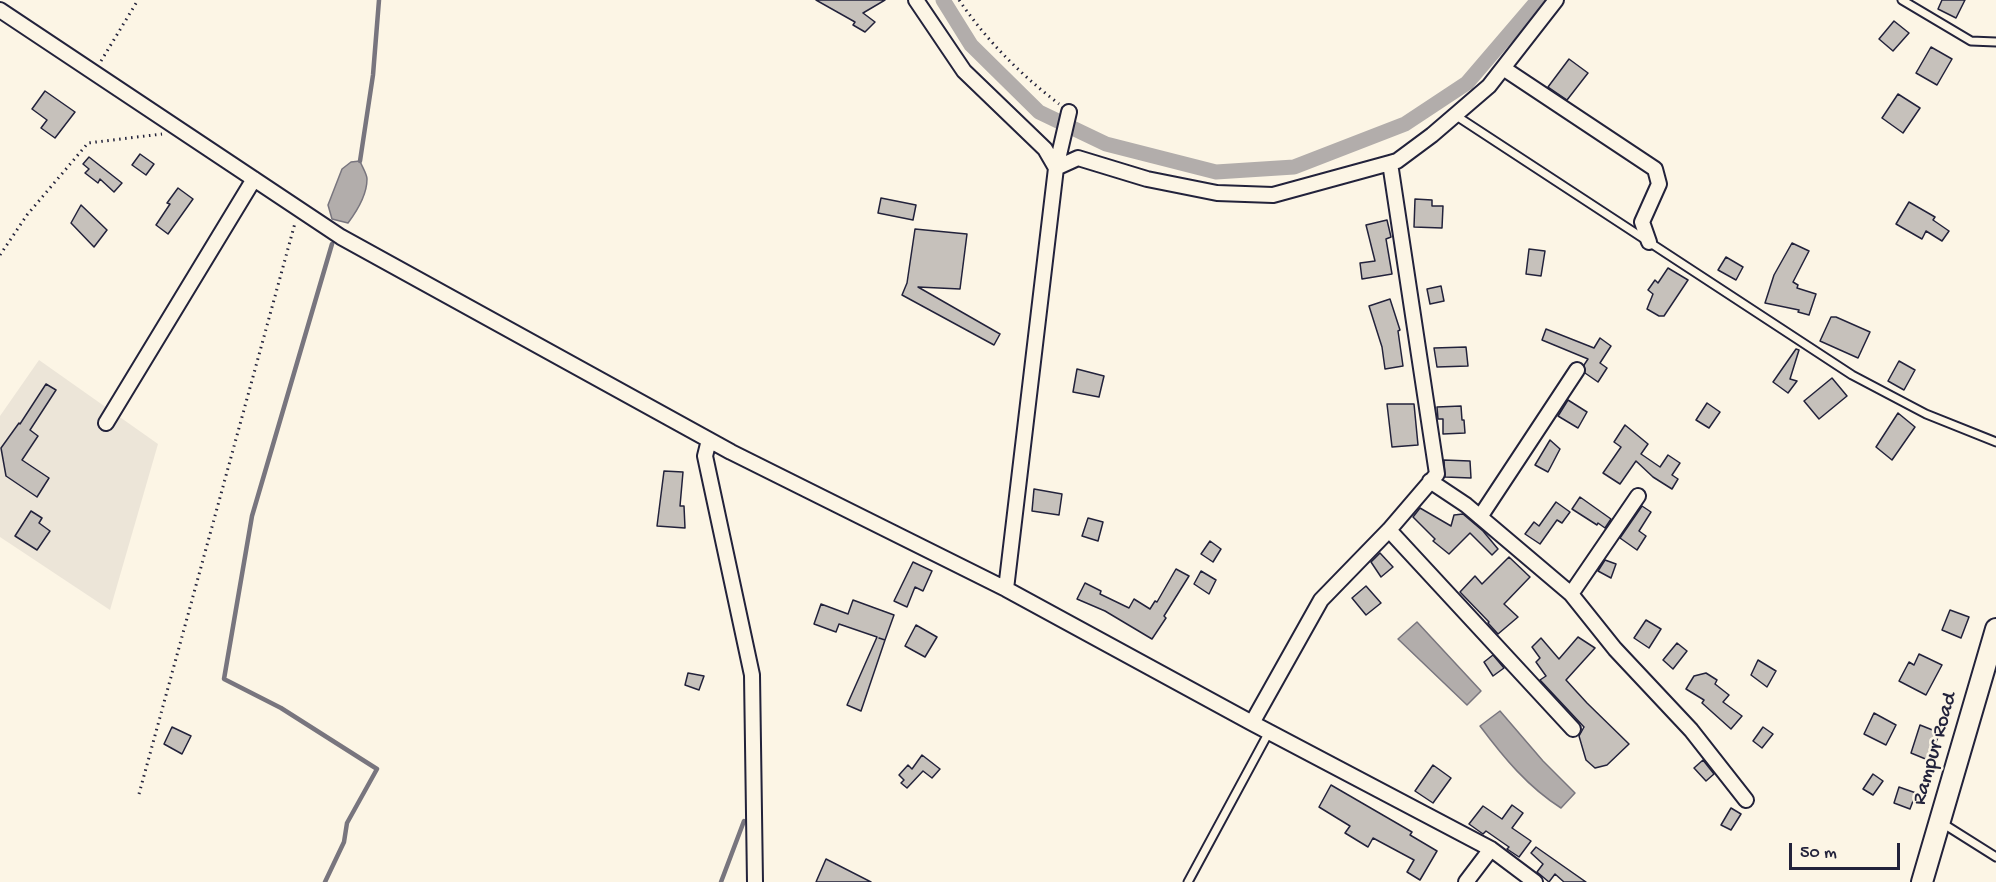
<!DOCTYPE html>
<style>
body{margin:0}
#map{position:relative;width:1996px;height:882px;overflow:hidden;background:#fcf5e5;font-family:"Gochi Hand",sans-serif}
canvas{display:block}
.scale{position:absolute;left:1789px;top:843px;width:111px;height:27px;box-sizing:border-box;border:3px solid #22223b;border-top:0;padding-left:8px;font-size:18px;line-height:21px;white-space:nowrap;color:#22223b;-webkit-text-stroke:4px #fcf5e5;paint-order:stroke}
</style>
<div id="map">
<canvas width="1996" height="882"></canvas>
<div class="scale">50 m</div>
</div>
<script>
const g = document.querySelector('canvas').getContext('2d');
g.lineJoin = 'round';
function fillPath(path, color) { g.fillStyle = color; g.fill(path, 'evenodd'); }
function trace(path, color, width, dash) { g.strokeStyle = color; g.lineWidth = width; g.lineCap = dash ? 'butt' : 'round'; g.setLineDash(dash || []); g.stroke(path); }
function label(font, color, halo, rows, align = 'center') {
  g.font = font + ' "Gochi Hand",sans-serif'; g.lineWidth = 5; g.setLineDash([]); g.textBaseline = 'middle'; g.strokeStyle = halo; g.fillStyle = color; for (const [text, x, y, turn = 0] of rows) {
    g.save(); g.translate(x, y); g.rotate((+turn || 0) * Math.PI / 180); g.textAlign = isNaN(turn) ? turn : align; if (halo) g.strokeText(text, 0, 0); g.fillText(text, 0, 0); g.restore();
  }
}
fillPath(new Path2D(`
 M39,360L158,444L110,610L0,537V416Z`), '#ece5d8');
const water = new Path2D(`
 M360,161C362,167 367,174 367,179C367,195 357,211 348,223L332,219L328,205L342,169L351,162Z
 M1417,622L1481,691L1467,705L1398,639Z
 M1500,711L1543,761L1575,793L1561,808C1528,787 1504,758 1480,726Z`);
fillPath(water, '#b2adab');
trace(water, '#78757e', 1.5);
trace(new Path2D(`
 M360,161L373,75L379,0
 M325,882L344,842L347,823L377,769L281,708L224,679L252,516L332,244
 M721,882L744,821`), '#78757e', 4.5);
trace(new Path2D(`
 M943,0L971,45L1039,112L1106,144L1216,172L1294,167L1405,124L1467,83L1538,0`), '#b2adab', 15);
const building = new Path2D(`
 M816,0H885L863,13L875,22L865,32L853,25L855,22Z
 M1942,0H1965L1956,18L1938,9Z
 M1894,21L1909,33L1893,51L1879,39Z
 M1931,47L1952,59L1937,85L1916,73Z
 M1569,59L1588,73L1567,100L1548,87Z
 M45,91L75,112L55,138L41,128L47,120L32,109Z
 M1898,94L1920,108L1903,133L1882,118Z
 M140,154L154,164L146,175L132,165Z
 M89,157L122,183L114,192L100,179L98,183L85,173L89,169L83,164Z
 M178,188L193,199L168,234L156,225L170,204L167,203Z
 M881,198L916,205L913,220L878,213Z
 M1415,199L1432,200V206H1443L1442,228L1414,227Z
 M1909,202L1935,217L1933,220L1949,231L1942,241L1926,231L1922,239L1896,224Z
 M81,205L107,230L94,247L71,223Z
 M1387,220L1391,237L1386,239L1392,274L1362,279L1360,263L1375,261L1366,225Z
 M915,229L967,234L960,289L918,287L1000,334L994,345L902,295L907,283Z
 M1792,243L1809,251L1793,282L1798,285L1797,288L1816,294L1809,315L1798,312L1799,310L1765,303L1774,275Z
 M1529,249L1545,251L1541,276L1526,274Z
 M1726,257L1743,267L1736,280L1718,270Z
 M1668,268L1688,280L1664,316H1659L1647,309L1653,294L1648,290L1655,280L1658,283Z
 M1441,286L1444,301L1430,304L1427,289Z
 M1390,299L1400,330L1398,331L1403,366L1385,369L1382,347L1369,306Z
 M1831,317H1836L1870,332L1858,358L1820,341Z
 M1546,329L1594,348L1600,338L1611,346L1600,363L1607,368L1598,382L1585,373L1584,365L1588,359L1542,340Z
 M1466,347L1468,366L1437,367L1434,348Z
 M1796,349L1799,350L1790,379L1797,381L1788,393L1773,382Z
 M1899,361L1915,370L1904,390L1888,381Z
 M1077,369L1104,376L1099,397L1073,392Z
 M1832,378L1847,396L1819,419L1804,401Z
 M46,384L56,390L30,430L38,436L22,460L49,478L37,497L6,476L1,448L19,423L20,424Z
 M1568,400L1587,412L1578,428L1558,416Z
 M1707,403L1720,412L1709,428L1696,420Z
 M1387,404H1414L1418,445L1392,447Z
 M1461,406L1462,420H1464L1465,433L1443,434V419H1438L1437,407Z
 M1898,413L1915,427L1892,460L1876,447Z
 M1625,425L1648,444L1641,454L1660,467L1668,455L1680,463L1672,475L1678,479L1672,489L1653,477L1636,461L1620,484L1603,473L1621,447L1614,442Z
 M1550,440L1560,449L1548,472L1535,465Z
 M1444,460L1470,461L1471,478L1445,477Z
 M664,471L683,472L680,506H684L685,528L657,526Z
 M1034,489L1062,494L1059,515L1032,511Z
 M1580,497L1611,519L1605,528L1598,523L1597,525L1572,509Z
 M1556,502L1570,512L1562,523L1557,520L1540,544L1525,534L1534,522L1539,526Z
 M1642,506L1651,512L1639,531L1646,536L1637,550L1620,538Z
 M1420,508L1451,526L1454,515L1463,514L1483,531L1498,549L1492,555L1470,533L1449,554L1433,541L1435,539L1413,517Z
 M31,511L42,518L39,523L50,531L37,550L15,536Z
 M1088,518L1103,522L1098,541L1082,536Z
 M1210,541L1221,549L1213,562L1201,554Z
 M1380,553L1393,567L1381,577L1371,562Z
 M1509,557L1530,577L1504,604L1518,617L1498,634L1488,623L1489,622L1460,592L1475,576L1482,584Z
 M1605,560L1616,564L1611,578L1598,571Z
 M913,562L932,571L923,591L915,587L907,607L894,601Z
 M1176,569L1189,576L1164,616L1166,618L1152,639L1105,611L1077,599L1085,583L1101,591L1100,594L1129,608L1134,599L1150,609L1155,601L1157,602Z
 M1201,571L1216,580L1209,594L1194,584Z
 M1366,586L1381,603L1366,615L1352,598Z
 M853,600L894,615L885,640L879,638L885,640L861,711L847,705L877,637L839,624L836,632L814,624L821,604L848,614Z
 M1950,610L1969,617L1961,638L1942,630Z
 M1646,620L1661,629L1649,648L1634,638Z
 M916,625L937,637L925,657L905,646Z
 M1578,637L1595,648L1566,680L1587,703L1629,744L1607,765L1595,768L1586,760L1579,736L1584,727L1540,680L1546,676L1536,662L1540,658L1532,647L1541,638L1559,659Z
 M1677,643L1687,651L1673,669L1663,660Z
 M1919,654L1942,665L1926,695L1899,681L1909,662L1914,665Z
 M1493,655L1504,668L1493,676L1484,662Z
 M1758,660L1776,671L1767,687L1751,675Z
 M688,673L704,676L699,690L685,685Z
 M1706,673L1717,680L1715,684L1729,695L1723,702L1742,716L1731,729L1702,703L1704,700L1686,689L1694,676Z
 M1874,713L1896,725L1886,745L1864,734Z
 M1920,725L1940,733L1928,760L1911,753Z
 M172,727L191,736L182,754L164,744Z
 M1763,727L1773,734L1762,748L1753,741Z
 M922,755L940,769L932,778L923,771L907,788L901,783L904,780L899,775L908,765L912,769Z
 M1703,760L1714,774L1706,781L1694,768Z
 M1433,765L1451,778L1433,803L1415,791Z
 M1873,774L1883,781L1873,795L1863,789Z
 M1331,785L1412,832L1410,835L1437,851L1420,880L1407,872L1414,860L1373,838L1368,847L1345,833L1350,826L1319,807Z
 M1899,787L1916,793L1910,809L1894,803Z
 M1512,805L1523,813L1512,828L1531,841L1519,857L1507,849L1509,847L1486,831L1483,834L1469,824L1483,806L1502,819Z
 M1731,808L1741,814L1731,830L1721,825Z
 M1536,847L1586,882H1564L1555,874L1549,882L1537,872L1543,864L1531,853Z
 M826,859L871,882H816Z`);
fillPath(building, '#c6c1bb');
trace(building, '#22223b', 1.5);
const lane = new Path2D(`
 M1902,0L1971,41L1996,42
 M1455,115L1852,375L1926,414L1996,442
 M1942,823L1996,857
 M1188,882L1269,732`);
const street = new Path2D(`
 M916,0L964,71L1045,149L1056,168L1006,589
 M0,10L341,237L731,452L1006,589L1252,723L1491,849L1535,882
 M1503,68L1655,169L1659,184L1642,222L1649,242
 M1056,168L1078,158L1147,179L1217,193L1273,195L1390,163L1397,161L1432,135L1489,86L1556,0
 M1056,168L1069,112
 M106,423L254,179
 M709,440L705,456L752,675L755,882
 M1430,481L1466,505L1571,594L1615,649L1691,730L1746,800
 M1480,517L1577,370
 M1389,530L1573,729
 M1571,594L1638,496
 M1252,723L1321,600L1389,530L1437,474L1390,163
 M1466,882L1491,849`);
const secondary = new Path2D(`
 M1922,882L1996,629`);
trace(lane, '#22223b', 11);
trace(street, '#22223b', 18);
trace(secondary, '#22223b', 24);
trace(new Path2D(`
 M959,0C987,41 1020,74 1059,104
 M101,61L138,0
 M0,255L27,215L88,143L162,134
 M139,794L295,223`), '#22223b', 3, [1.5, 4.5]);
trace(lane, '#fcf5e5', 7);
trace(street, '#fcf5e5', 14);
trace(secondary, '#fcf5e5', 20);
label('21px', '#22223b', '#fcf5e5', [
 ["Rampur Road",1936,749,-74]
]);
</script>
